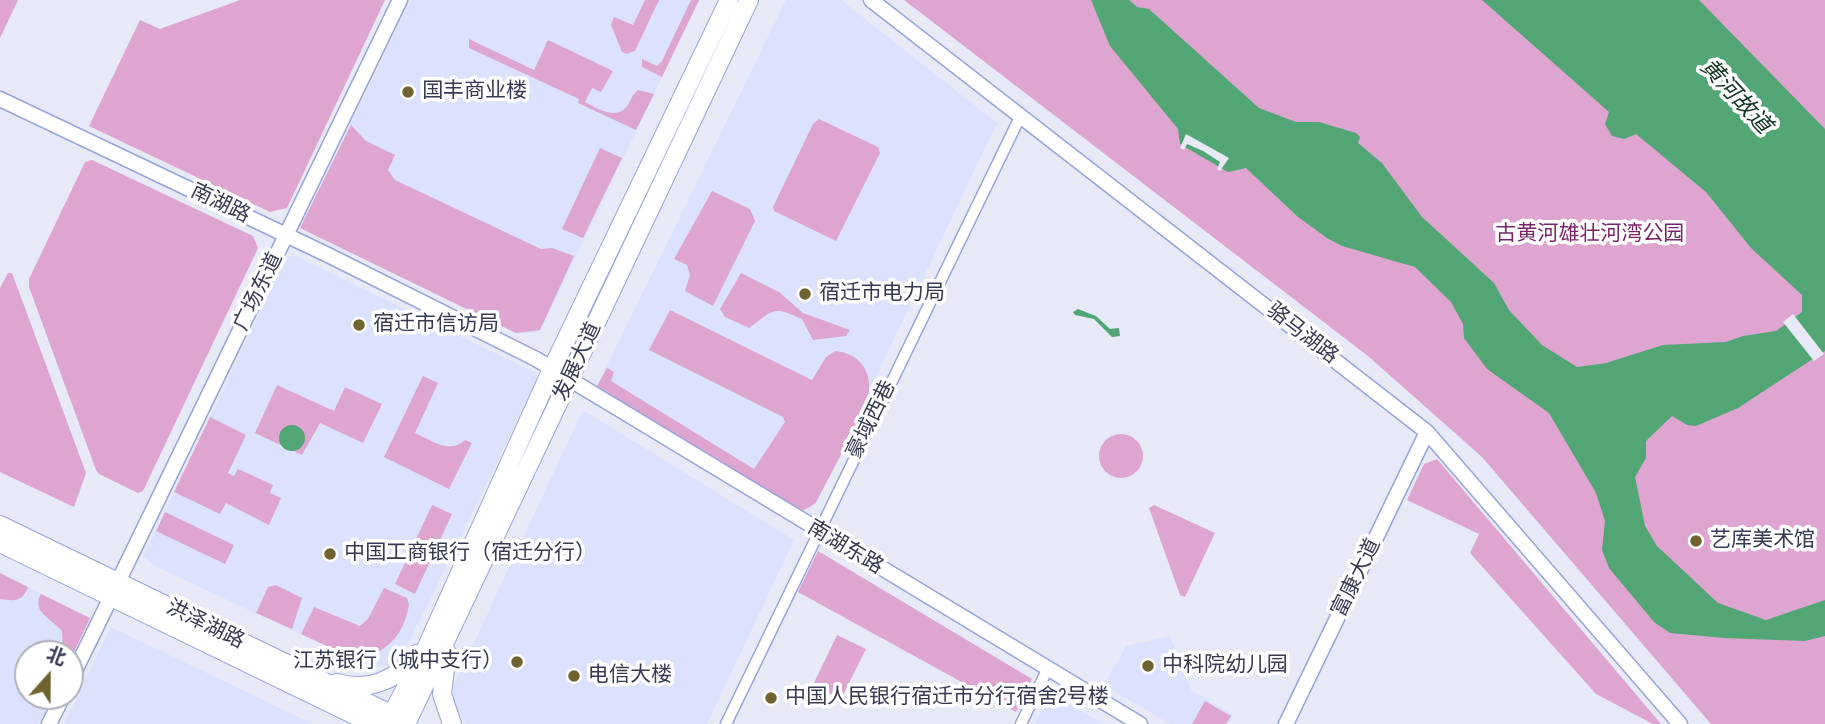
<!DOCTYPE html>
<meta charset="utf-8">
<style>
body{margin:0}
#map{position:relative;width:1825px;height:724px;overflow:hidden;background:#e7e9f6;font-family:"Sofia Sans Condensed","Noto Sans SC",sans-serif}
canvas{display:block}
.north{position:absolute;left:14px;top:640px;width:70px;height:70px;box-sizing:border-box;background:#fff;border:2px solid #afb0ba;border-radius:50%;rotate:21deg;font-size:19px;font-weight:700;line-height:28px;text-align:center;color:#363a52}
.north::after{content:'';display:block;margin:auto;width:24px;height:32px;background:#6f6330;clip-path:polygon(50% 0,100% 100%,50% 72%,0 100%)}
</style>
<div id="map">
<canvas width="1825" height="724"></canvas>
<div class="north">北</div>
</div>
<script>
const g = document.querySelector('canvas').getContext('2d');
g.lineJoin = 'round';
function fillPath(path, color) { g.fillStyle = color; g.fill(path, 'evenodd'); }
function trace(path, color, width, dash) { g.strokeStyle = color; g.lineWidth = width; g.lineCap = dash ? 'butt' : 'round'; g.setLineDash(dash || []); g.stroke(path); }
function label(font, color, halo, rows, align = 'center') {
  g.font = font + ' "Sofia Sans Condensed","Noto Sans SC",sans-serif'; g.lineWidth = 7; g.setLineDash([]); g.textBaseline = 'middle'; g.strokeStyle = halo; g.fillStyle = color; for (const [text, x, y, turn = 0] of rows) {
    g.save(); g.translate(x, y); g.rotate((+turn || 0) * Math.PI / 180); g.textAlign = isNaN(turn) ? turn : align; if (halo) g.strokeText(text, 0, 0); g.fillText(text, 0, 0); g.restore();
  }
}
fillPath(new Path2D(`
 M411,0H699L546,319L540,330L534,333H516L300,228Z
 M786,0H841L997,123L816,503L803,511L597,386Z
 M294,255L536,373V382L401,659L394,665L382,667L360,662L155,566L144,556L286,257Z
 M583,410L794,540L707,724H465L453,700L454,685Z
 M0,573L90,618L70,660V654H28V696H53L39,724H0Z
 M111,627L313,724H64Z
 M1170,636L1191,690L1233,715L1229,724H1170L1104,685L1126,646Z
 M1050,692L1103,724H1035Z`), '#dce2fd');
fillPath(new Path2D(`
 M0,0H18L0,38Z
 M240,0H385L287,208L270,212L89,126L140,20L160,29Z
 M645,0H659L635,51L626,54L622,52L611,25L614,17L633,25Z
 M691,0H699L662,77L642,67V59L657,66L662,61Z
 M904,0H1825V724H1711L1482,457L1368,356Z
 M469,39L534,70L548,40L613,71L601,92L592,88L585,102C598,109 617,121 628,105C631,99 633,94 638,90L654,94L636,130L578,103L579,99L469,48Z
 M819,119L878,147L880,153L836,241L774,211L773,207L813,124Z
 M351,125L366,141L395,155L388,170L395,180L541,249L552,248L574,256L540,330L516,333L300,228Z
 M600,148L622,158L583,238L562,229Z
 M92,160L253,236L258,248L143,491L138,493L99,474L96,470L29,287V279L85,162Z
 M712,191L750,209L755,221L713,306L685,291L690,275L687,265L674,259Z
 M8,273H12L86,473L74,507L0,472V288Z
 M741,273L779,292L803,313L850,330L846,336L813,340L802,319C771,305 774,310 749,328L725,317L720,309Z
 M670,310L812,380L826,357L835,351C857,353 871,368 869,391C868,408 826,482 816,503L803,511L798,509L597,386L607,368L614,372L611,381L754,469L785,422L783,417L649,350Z
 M423,376L438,383L415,433C431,440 449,455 465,440L472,443L449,489L384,457Z
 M277,385L334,411L345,387L382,404L363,443L320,423L302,455L255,433Z
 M210,417L246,435L228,473L234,476L238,469L273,485L270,493L281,498L269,525L226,503L220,514L174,492Z
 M1099 456a22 22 0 1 1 44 0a22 22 0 1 1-44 0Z
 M1437,459L1661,724H1653L1596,694L1470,553L1479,534L1407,500L1424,464Z
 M432,505L452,514L415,594L395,584Z
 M1154,505L1215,533L1185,597L1180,595L1149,508Z
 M165,512L234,545L225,564L156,531Z
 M818,551L1032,679L1016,712L798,592Z
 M0,573L28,587C22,602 15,601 0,599Z
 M276,585L302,598L292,629L256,613L268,587Z
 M384,588L407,598L409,605C404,635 386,655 355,659L301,634L314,607L360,626L368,619Z
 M41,594L90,618L72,656L63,653L62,631C51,618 31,612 41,594Z
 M837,635L866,649L841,699L813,685Z
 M1205,701L1231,716L1226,724H1192Z`), '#dda5cf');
fillPath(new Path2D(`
 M1091,0H1129L1137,7L1149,9L1259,108L1296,122H1319L1356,133L1360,137L1358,143L1382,163L1422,217L1494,283L1509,310L1542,345L1577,367L1606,363L1663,345L1726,342L1743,336L1776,331L1802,312V295L1751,248L1706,192L1636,134L1624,139L1612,136L1605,124L1609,112L1482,0H1699L1825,129V351L1738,408L1696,426L1687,425L1672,416L1646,441V458L1635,477L1645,526L1657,546L1718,603L1766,620L1825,600V636L1805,641L1724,638L1670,633L1654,622L1609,568L1602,550L1605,521L1596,493L1549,413L1487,369L1464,338L1463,324L1451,302L1415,267L1342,246L1327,238L1298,217L1246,168L1228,172L1180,144L1178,129L1110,46Z
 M1078,309L1096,316L1110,329L1119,328L1120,336L1112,337L1094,319L1075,315L1073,312Z
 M279 438a13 13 0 1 1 26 0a13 13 0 1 1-26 0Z`), '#52a675');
fillPath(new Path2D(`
 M1186,134L1229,158L1220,171L1217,169L1220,162L1203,151L1187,144L1184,150L1180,148Z
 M1793,314L1824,354L1814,361L1783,322Z`), '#e7e9f6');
const minor = new Path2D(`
 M726,724L1020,117
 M1021,724L1047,670`);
const tertiary = new Path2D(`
 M871,0L1427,432L1680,724
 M0,99L328,255L536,359L1140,724
 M118,582L400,0
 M70,681L111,597
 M49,724L63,696
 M1286,724L1427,432`);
const primary = new Path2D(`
 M0,525L401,719
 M0,543L373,724
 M447,653L442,694L452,724
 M337,683C368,692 398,680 417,654
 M387,724L424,653L552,369L729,0
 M406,724L749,0`);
trace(minor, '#98a3dd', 13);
trace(tertiary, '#98a3dd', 17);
trace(primary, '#98a3dd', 20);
trace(minor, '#fff', 10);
trace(tertiary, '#fff', 14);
trace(primary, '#fff', 18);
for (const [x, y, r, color] of [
 [408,92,7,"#6f6330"],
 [805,294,7,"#6f6330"],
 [359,325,7,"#6f6330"],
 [1696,541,7,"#6f6330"],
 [330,554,7,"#6f6330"],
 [517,662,7,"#6f6330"],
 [1148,666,7,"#6f6330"],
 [574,676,7,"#6f6330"],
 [771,698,7,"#6f6330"]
]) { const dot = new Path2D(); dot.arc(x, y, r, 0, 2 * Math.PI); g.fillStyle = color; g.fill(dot); trace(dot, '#fff', 2.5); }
label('21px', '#363a52', '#fff', [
 ["国丰商业楼",422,92],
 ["宿迁市电力局",819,294],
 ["宿迁市信访局",373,325],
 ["艺库美术馆",1710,541],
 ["中国工商银行（宿迁分行）",344,554],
 ["江苏银行（城中支行）",503,662,"right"],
 ["中科院幼儿园",1162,666],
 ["电信大楼",588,676],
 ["中国人民银行宿迁市分行宿舍2号楼",785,698]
], 'left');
label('21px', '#363a52', '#fff', [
 ["南湖路",220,204,26],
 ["广场东道",259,292,-64],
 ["骆马湖路",1302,334,38],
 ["发展大道",578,362,-65],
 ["豪域西巷",872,420,-64],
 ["南湖东路",845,548,31],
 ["富康大道",1357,578,-64],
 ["洪泽湖路",205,625,26]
]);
label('21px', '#792569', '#fff', [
 ["古黄河雄壮河湾公园",1590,235]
]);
label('italic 23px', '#113621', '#fff', [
 ["黄河故道",1735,97,47]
]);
</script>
